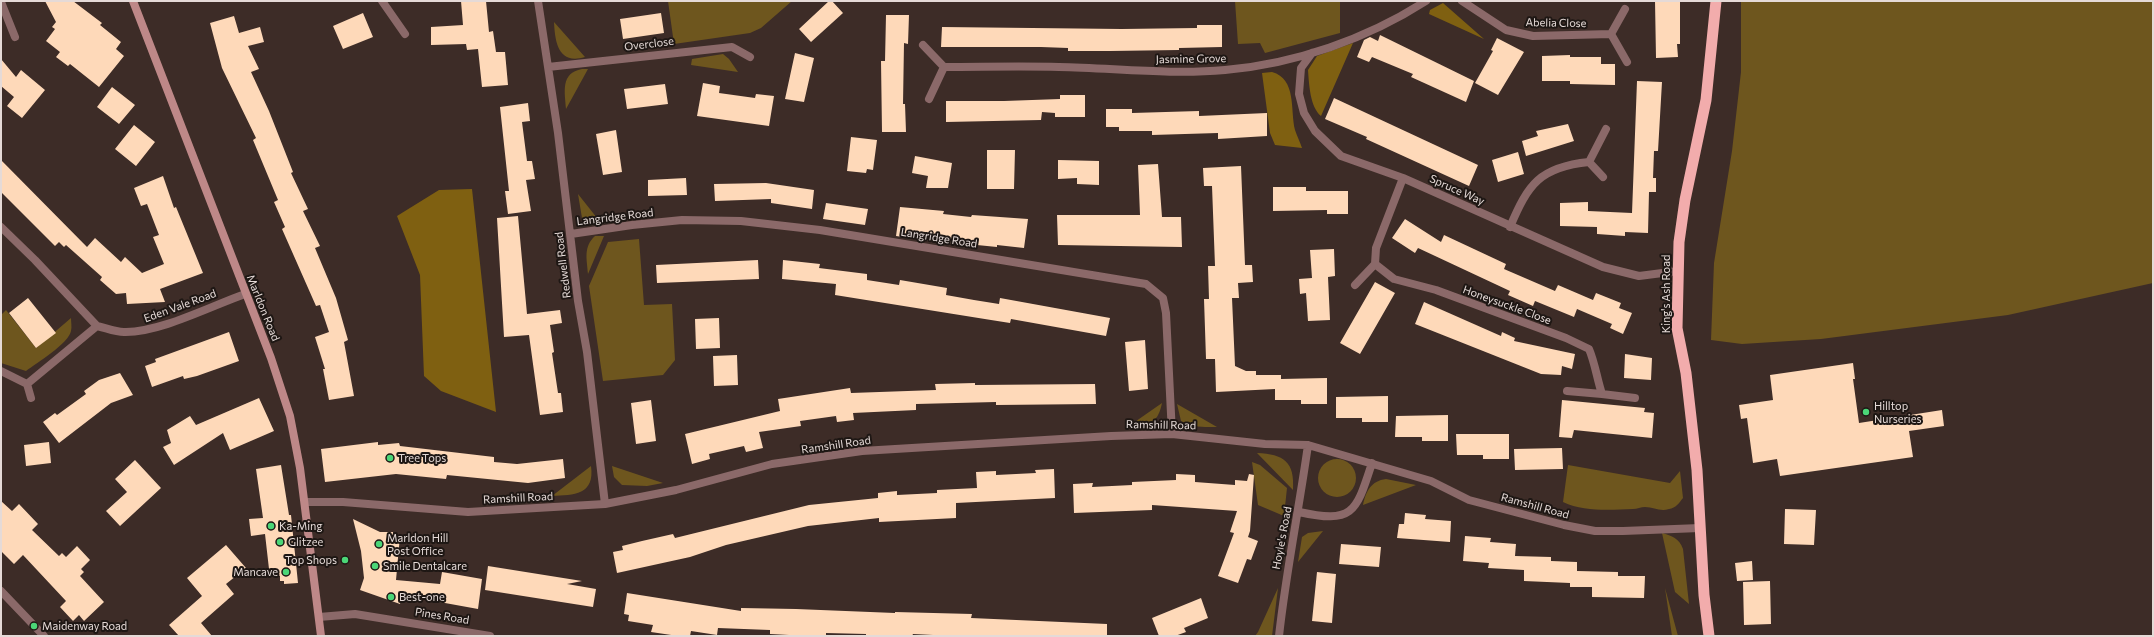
<!DOCTYPE html>
<style>
body{margin:0}
#map{position:relative;width:2154px;height:637px;overflow:hidden;background:#3d2c27;font-family:Commissioner,sans-serif}
canvas{display:block}
.frame{position:absolute;inset:0;border:2px solid #e5dad7;pointer-events:none}
</style>
<div id="map">
<canvas width="2154" height="637"></canvas>
<div class="frame"></div>
</div>
<script>
const g = document.querySelector('canvas').getContext('2d');
g.lineJoin = 'round';
function fillPath(path, color) { g.fillStyle = color; g.fill(path, 'evenodd'); }
function trace(path, color, width, dash) { g.strokeStyle = color; g.lineWidth = width; g.lineCap = dash ? 'butt' : 'round'; g.setLineDash(dash || []); g.stroke(path); }
function label(font, color, halo, rows, align = 'center') {
  g.font = font + ' Commissioner,sans-serif'; g.lineWidth = 4; g.setLineDash([]); g.textBaseline = 'middle'; g.strokeStyle = halo; g.fillStyle = color; for (const [text, x, y, turn = 0] of rows) {
    g.save(); g.translate(x, y); g.rotate((+turn || 0) * Math.PI / 180); g.textAlign = isNaN(turn) ? turn : align; if (halo) g.strokeText(text, 0, 0); g.fillText(text, 0, 0); g.restore();
  }
}
fillPath(new Path2D(`
 M668,1H792L761,28L750,33L674,44Z
 M1235,1H1340V33L1265,53L1260,43L1238,44Z
 M1741,1H2153V283L2008,315L1821,339L1742,344L1711,340L1714,263L1732,151L1741,72Z
 M554,22L585,57C558,65 555,42 554,22Z
 M723,54L729,59L738,72L691,65L692,59Z
 M582,69H588L566,109C565,92 560,73 582,69Z
 M578,194L601,223L591,224L582,218Z
 M595,236H604L588,274C587,259 583,247 595,236Z
 M639,239L644,305L672,304L675,360L663,375L603,381L589,286L608,242Z
 M6,310L36,348L71,318C71,322 72,327 71,331C69,343 37,363 26,371L1,363V315Z
 M1162,403C1158,423 1149,427 1129,426Z
 M1177,404L1217,427C1204,427 1193,428 1181,421Z
 M1257,453C1284,454 1295,462 1293,490Z
 M1318 478a19 19 0 1 1 38 0a19 19 0 1 1-38 0Z
 M1252,462L1260,465L1287,488L1284,516L1258,505Z
 M1568,465L1670,483L1680,471L1683,498C1679,503 1676,508 1669,509C1660,512 1654,507 1645,507C1641,507 1637,509 1633,509C1610,510 1584,512 1563,502Z
 M591,466C595,495 574,495 552,496Z
 M612,466L663,483L647,486L622,485L614,477Z
 M1386,479L1416,485L1363,505C1366,491 1371,481 1386,479Z
 M1323,531L1298,562L1302,537L1308,533Z
 M1662,533C1672,536 1679,538 1683,549L1689,604L1675,592Z
 M1278,588L1272,636H1255L1258,632Z
 M1665,588L1678,636H1672Z`), '#6e561e');
fillPath(new Path2D(`
 M1443,3L1484,39L1429,14L1430,10Z
 M1353,43L1321,116C1310,107 1309,84 1308,70L1317,56Z
 M1272,72C1297,79 1290,110 1295,130C1297,136 1300,142 1302,148L1275,145L1270,133L1262,73Z
 M472,189L496,412L441,391L424,376L420,275L397,216L439,190Z`), '#7f6011');
fillPath(new Path2D(`
 M45,1H73L102,23L100,25L121,42L116,49L124,56L99,87L70,64L68,66L56,57L60,52L46,41L55,29L52,27L56,22Z
 M461,1H486L489,32L493,31L496,52H505L508,85L482,87L478,49L467,50L466,44L431,45V27L463,25Z
 M829,1H832L843,13L811,42L799,29Z
 M1655,1H1680V44H1677L1678,57L1656,58Z
 M363,13L373,37L343,49L333,26Z
 M661,13L664,33L623,39L620,19Z
 M886,15H909L908,44L904,43L903,104H905L906,132H882L881,61H885Z
 M234,16L239,33L260,27L264,42L248,46L259,69L251,72L269,111L293,172L291,173L308,209L303,211L320,246L315,248L336,298L348,340L344,342L354,396L329,400L323,369H325L315,337L329,332L320,305L316,306L282,229L285,227L274,202L278,200L253,140L256,138L222,68L210,23Z
 M1197,25H1222V47L1179,48V50L1110,51H1068V48L1041,47H941L942,27L1122,29L1197,28Z
 M1380,35L1474,81L1466,102L1411,77L1413,74L1372,57L1369,62L1357,57L1364,40L1370,37L1378,41Z
 M1497,38L1524,52L1498,95L1475,83L1493,51L1491,50Z
 M795,53L814,58L804,102L785,99Z
 M1570,55V57H1601V64H1615V85L1570,84V81H1542V56Z
 M1,59L16,77L21,70L45,90L22,118L7,106L14,97L1,86Z
 M1637,81L1662,82L1658,151H1654L1653,178H1656V192H1649L1648,233L1625,232V236L1597,234V227L1560,226V203L1588,202V211L1632,213Z
 M703,83L720,86L719,93L755,98L756,94L774,96L769,126L697,116Z
 M665,84L668,104L627,109L624,89Z
 M112,87L135,105L119,124L97,107Z
 M1060,95H1085V117H1055V113L1042,112L1041,120L946,122V101H1004L1060,99Z
 M1334,98L1478,165L1469,186L1366,139L1367,137L1325,119Z
 M528,103L530,121L522,122L527,161H532L535,179L526,180L531,211L508,214L505,191H509L500,107Z
 M1106,109H1132V113L1199,111V116L1267,113V136L1218,139V133L1152,135V131H1119V127H1106Z
 M1568,124L1574,141L1526,156L1522,141L1538,136L1536,131Z
 M134,125L155,142L136,166L115,149Z
 M616,130L622,172L603,175L596,134Z
 M851,137L877,140L873,170L867,169L866,173L847,171Z
 M987,150H1015L1014,189H987Z
 M1518,152L1524,174L1498,182L1492,160Z
 M915,156L952,163L948,188H926L928,176L912,173Z
 M1,160L87,247L95,238L121,262L125,257L142,273L164,264L153,237L159,235L147,204L141,206L134,188L163,176L174,208L176,207L203,273L160,289L165,302L127,304L126,293L116,294L100,280L102,277L66,245L64,247L59,242L55,246L1,192Z
 M1058,160L1099,161V185L1077,184V178L1058,179Z
 M1158,164L1162,217H1181L1182,247L1058,245L1057,215H1140L1138,165Z
 M1241,166L1245,265H1252L1253,282L1238,283L1239,298H1232L1235,366L1246,371H1256V375H1281V379L1327,378V404H1301V400H1275V389L1216,392L1215,359H1206L1204,299H1209L1208,266H1215L1212,186H1204L1203,168Z
 M686,178L687,195L648,196V180Z
 M766,183L814,190L812,209L771,203V199L715,201L714,184Z
 M1273,187H1306V191H1348V214H1327V210L1273,211Z
 M826,203L868,209L865,225L823,219Z
 M900,207L944,211L943,214L971,217L972,215L1028,219L1024,248L997,245V247L967,244L966,246L896,236Z
 M518,216L527,314L560,310L562,323L550,325L554,352L552,353L558,393H561L563,412L540,415L529,335L504,337L497,218Z
 M1405,219L1441,242L1444,235L1506,264L1504,269L1555,291L1558,285L1593,300L1596,293L1621,303L1619,308L1632,313L1623,334L1610,328L1612,324L1577,309L1574,317L1535,301L1533,306L1508,295L1510,291L1418,248L1415,253L1392,238Z
 M1334,249L1335,276L1328,277L1330,320L1308,321L1306,293L1300,294L1299,279L1312,278L1310,250Z
 M758,260L759,279L657,283L656,265Z
 M783,260L820,264L819,268L867,274V280L899,285L900,280L947,288L946,295L974,300L999,304L1000,298L1110,318L1106,336L1011,319L1010,323L991,320L835,295L836,284L782,279Z
 M1375,282L1395,293L1360,354L1340,343Z
 M28,298L56,333L36,348L9,313Z
 M1424,302L1501,336L1502,332L1515,338L1514,341L1575,354L1572,369L1562,366L1561,375L1541,374L1415,324Z
 M719,318L720,348L696,349L695,319Z
 M229,332L239,361L197,376L184,379L183,376L152,387L145,366L156,362L155,359Z
 M1145,340L1148,389L1129,391L1125,342Z
 M1625,354L1652,358L1651,380L1624,378Z
 M737,355L738,385L714,386L713,356Z
 M1853,363L1855,379H1853L1859,423L1942,410L1944,426L1909,431L1913,457L1780,476L1777,459L1753,463L1747,418L1741,419L1739,405L1773,400L1770,375Z
 M120,373L133,395L111,403L59,443L43,422L55,413L57,415L86,394L84,391L99,380Z
 M975,383V385L1095,384L1096,404L996,405V402L916,404V410L853,413L854,420L837,422L836,416L800,421L801,426L759,432L763,448L746,452L744,446L709,454L710,459L692,464L685,434L780,411L778,399L850,388L851,393L936,390L935,384Z
 M1388,396V422H1362V418H1336V397Z
 M259,398L274,431L230,450L223,433L174,465L163,447L171,443L167,430L190,416L196,425Z
 M651,400L656,441L636,444L631,403Z
 M1562,400L1645,408L1644,412L1654,413L1652,438L1574,430L1572,438L1559,437Z
 M1448,415V441H1422V437H1395L1396,416Z
 M1456,434H1509V459H1483V455H1457Z
 M49,442L51,463L26,466L24,445Z
 M378,442V445L399,443L400,446L494,457V462L517,464L563,459L565,478L528,483L447,475L446,479L396,474L325,482L321,449Z
 M1562,448L1563,469L1515,470L1514,449Z
 M135,460L161,488L120,526L106,511L127,492L115,479Z
 M281,465L289,515H291L298,583L284,584V581H280V576H276L275,568L269,569L265,534L251,536L249,519L263,518L256,469Z
 M1054,469L1055,498L956,503V518L879,522V518L808,526L726,545L690,557L617,573L613,552L623,550L622,546L642,541L673,534L675,538L809,505L878,498V493L897,491V495L937,493V490L977,488L976,472L996,471V475L1036,473L1035,470Z
 M1176,474L1195,475V482L1235,485V480L1247,481L1249,474L1254,475L1250,531L1248,537L1258,541L1251,560L1247,559L1238,583L1218,576L1234,533L1230,532L1237,511L1152,505V510L1074,513L1073,484L1093,483L1092,487L1132,485V482L1176,480Z
 M1,501L12,511L19,504L38,524L32,530L59,556L62,553L66,557L77,546L90,560L81,569L84,572L80,576L104,602L84,621L79,615L73,621L60,607L66,601L23,555L14,564L1,551Z
 M1785,509L1816,510L1814,545L1784,544Z
 M1405,513L1426,515L1425,519L1451,521L1450,542L1397,538L1399,524H1404Z
 M353,519L380,532H393V535L400,536L396,580L440,584L442,572L482,579L478,609L423,599L401,598L400,604L360,590L364,578L361,551Z
 M1465,536L1491,538L1490,542L1516,544L1515,556L1551,557V561L1577,562V571L1618,572V576H1645L1644,598L1592,597V587H1570V583L1524,581V570L1488,568L1489,563L1463,561Z
 M1341,544L1381,547L1379,567L1339,564Z
 M226,545L246,568L226,584L234,594L201,623L212,636H179L169,625L202,596L187,578Z
 M1752,561L1753,580L1737,581L1735,563Z
 M488,566L582,581L567,584L596,589L593,607L485,590Z
 M1317,572L1336,574L1332,623L1312,621Z
 M1770,581L1771,624L1744,625L1743,582Z
 M627,593L741,611V608L796,609L895,613V612L972,614L971,618L1107,624V636H953L913,634L912,636H866V634L826,633V636H808L770,634V630L718,628L717,635L691,631L690,636H678L651,632L653,625L628,621L629,615L624,614Z
 M1201,598L1208,618L1184,628L1186,632L1175,636H1159L1152,618Z`), '#fed9b9');
trace(new Path2D(`
 M382,1L405,34
 M538,1L558,133L578,301L587,352L605,504
 M1462,1L1506,30L1533,36L1611,34L1625,9
 M1,2L15,37
 M1611,34L1627,62
 M923,45L944,67
 M1312,53L1301,68L1299,94L1304,113L1315,131L1341,156L1403,178L1603,267L1639,276L1678,271
 M548,67L732,47L750,57
 M929,99L944,67C982,67 1020,66 1059,67C1114,68 1170,75 1225,70C1295,64 1367,39 1426,1
 M1589,162L1606,129
 M1403,178L1376,248L1375,264L1394,279L1436,290L1566,338L1589,349C1595,363 1597,379 1602,394L1635,398
 M1,227L35,260L97,326
 M1510,227C1528,184 1540,167 1589,162L1603,177
 M571,234L632,225L682,220L741,221L820,230L1146,284L1163,298L1166,313L1172,434
 M1355,285L1375,264
 M1,371L27,384L97,326C106,328 115,332 124,332C159,333 211,306 245,294
 M27,384L31,398
 M1567,391L1602,394
 M305,502H343L468,512L605,504L676,490L772,464L862,451L1111,436L1172,434L1265,444L1308,445L1431,481L1469,500L1564,525L1595,531H1623L1700,528
 M1299,512C1354,524 1356,512 1372,463
 M319,617L355,614L490,636
 M1279,636C1286,572 1299,509 1308,445`), '#8b6969', 8);
trace(new Path2D(`
 M1,591L44,636`), '#8b6969', 8);
trace(new Path2D(`
 M133,1L271,358L290,416L300,468L321,636`), '#be8888', 8);
trace(new Path2D(`
 M1709,636L1704,595L1697,470L1686,373L1677,328L1679,242L1685,200L1706,100L1716,1`), '#f2acac', 11);
for (const [x, y, r, color] of [
 [1866,412,4,"#4bd677"],
 [390,458,4,"#4bd677"],
 [271,526,4,"#4bd677"],
 [280,542,4,"#4bd677"],
 [379,544,4,"#4bd677"],
 [345,560,4,"#4bd677"],
 [375,566,4,"#4bd677"],
 [286,572,4,"#4bd677"],
 [391,597,4,"#4bd677"],
 [34,626,4,"#4bd677"]
]) { const dot = new Path2D(); dot.arc(x, y, r, 0, 2 * Math.PI); g.fillStyle = color; g.fill(dot); trace(dot, '#1e1714', 1.5); }
label('11px', '#e5dad7', '#1e1714', [
 ["Abelia Close",1556,23,1],
 ["Overclose",649,44,-7],
 ["Jasmine Grove",1191,59,-1],
 ["Spruce Way",1457,190,24],
 ["Langridge Road",615,217,-7],
 ["Langridge Road",939,238,9],
 ["Redwell Road",563,265,-97],
 ["King's Ash Road",1666,294,-90],
 ["Honeysuckle Close",1507,305,20],
 ["Eden Vale Road",180,306,-20],
 ["Marldon Road",263,308,68],
 ["Ramshill Road",1161,425,1],
 ["Ramshill Road",836,445,-8],
 ["Ramshill Road",518,498,-3],
 ["Ramshill Road",1535,506,15],
 ["Hoyle's Road",1282,538,-79],
 ["Pines Road",442,616,9]
]);
label('11px', '#e5dad7', '#1e1714', [
 ["Hilltop",1874,406],
 ["Nurseries",1874,419],
 ["Tree Tops",398,458],
 ["Ka-Ming",279,526],
 ["Marldon Hill",387,538],
 ["Post Office",387,551],
 ["Glitzee",288,542],
 ["Top Shops",337,560,"right"],
 ["Smile Dentalcare",383,566],
 ["Mancave",278,572,"right"],
 ["Best-one",399,597],
 ["Maidenway Road",42,626]
], 'left');
</script>
